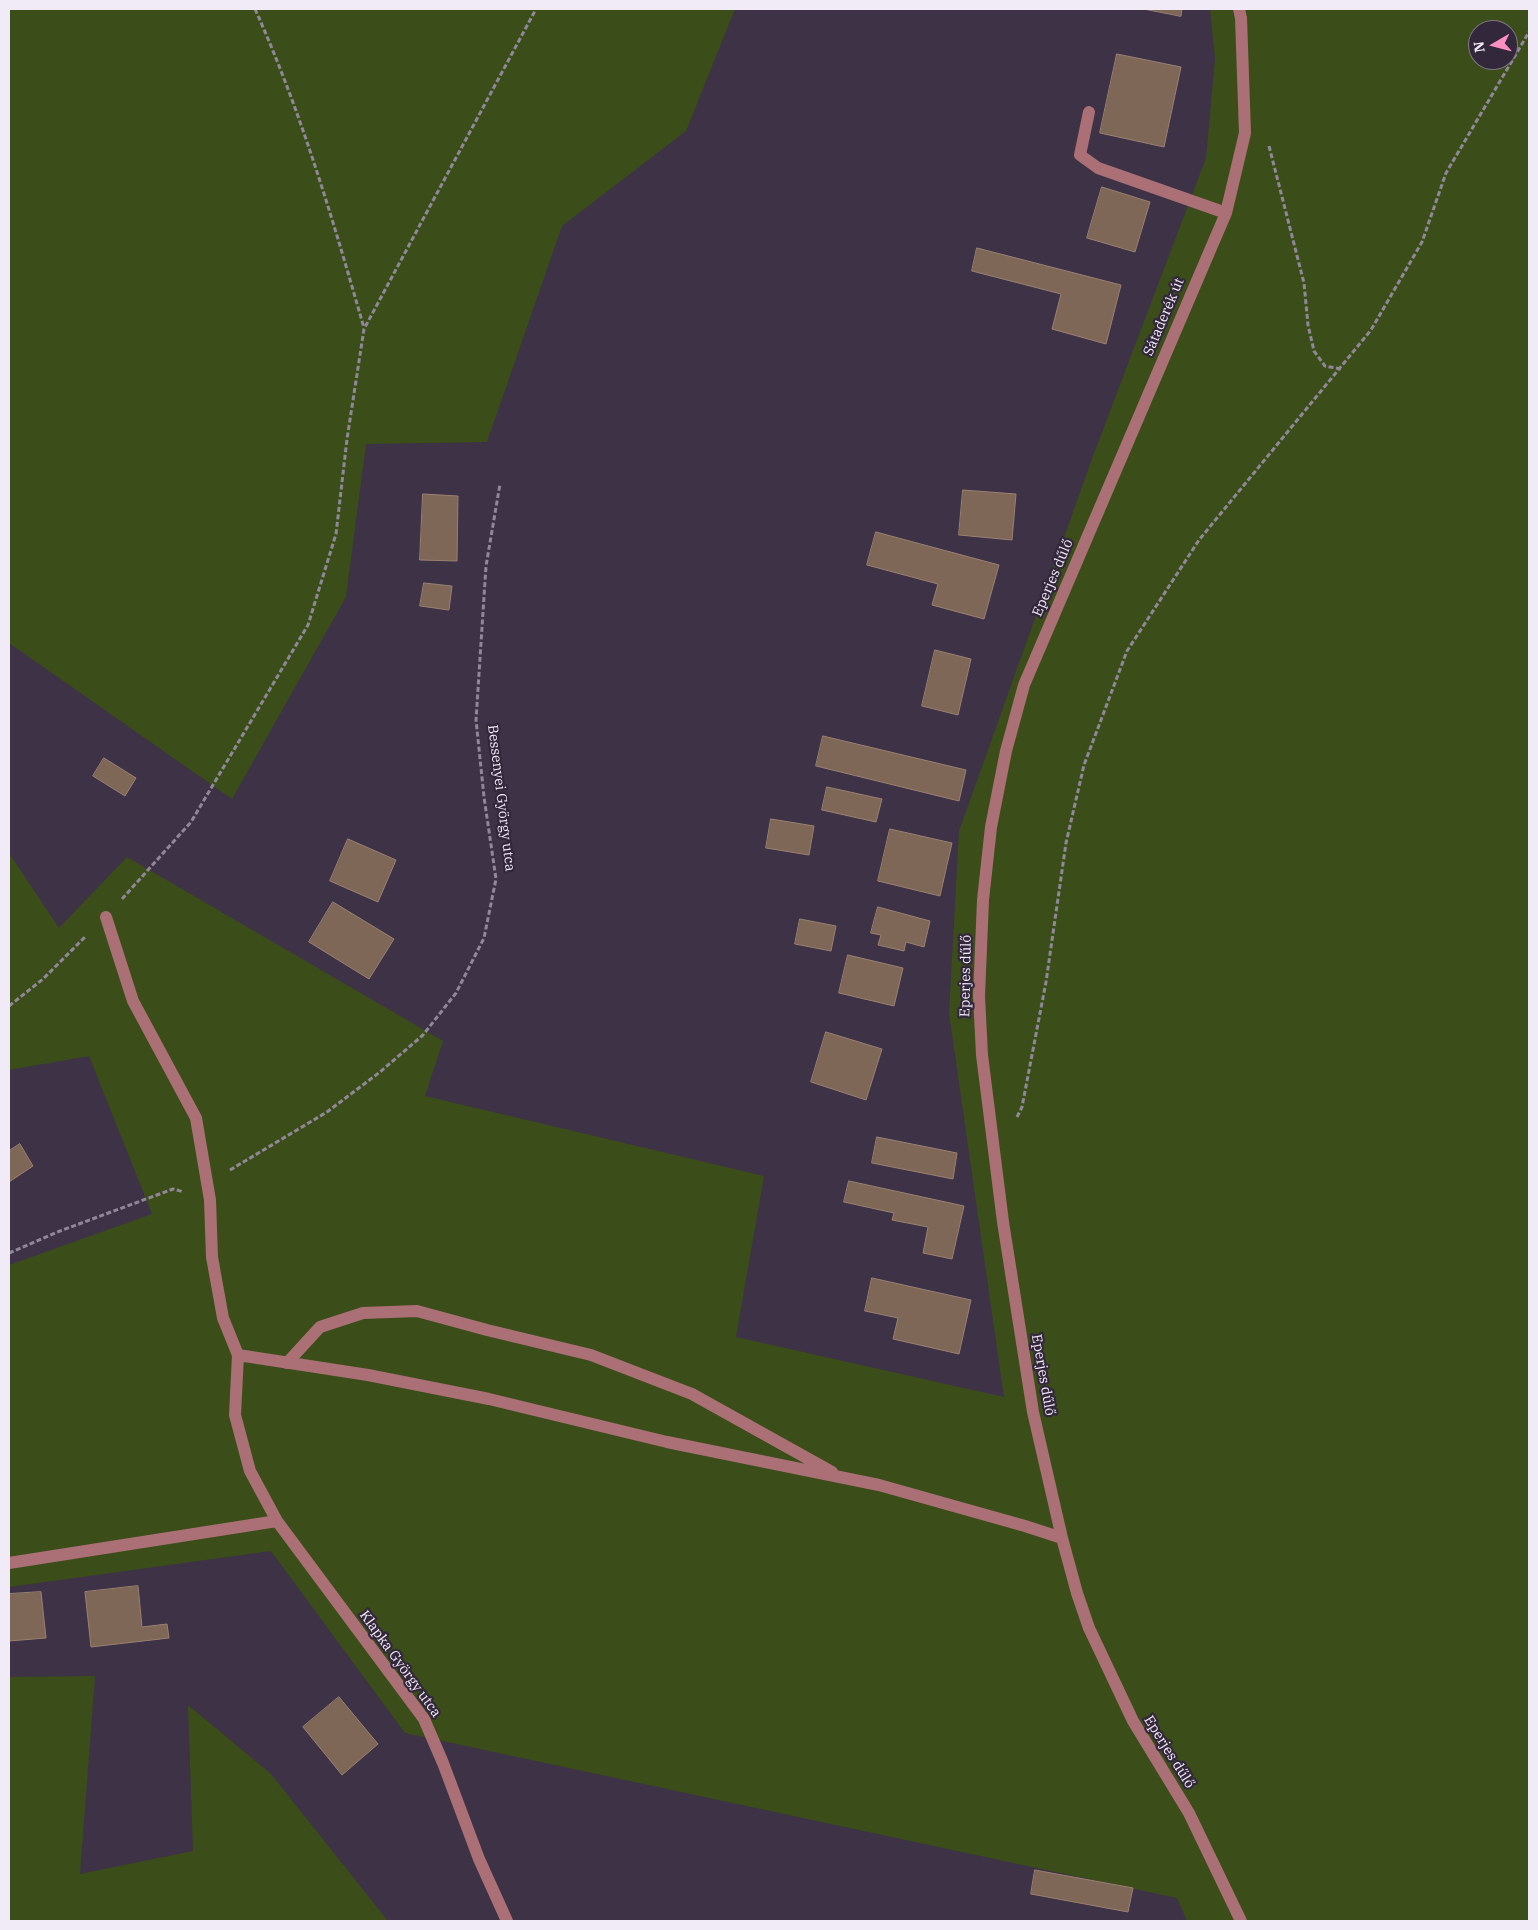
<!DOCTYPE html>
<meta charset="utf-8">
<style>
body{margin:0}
#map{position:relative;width:1538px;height:1930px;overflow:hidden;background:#3d3246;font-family:"IBM Plex Serif",serif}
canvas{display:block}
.frame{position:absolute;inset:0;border:10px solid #f1eaf7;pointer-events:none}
.north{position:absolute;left:1468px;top:20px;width:50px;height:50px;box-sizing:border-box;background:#33273c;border:1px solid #7f7587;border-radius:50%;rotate:262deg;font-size:14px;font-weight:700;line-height:20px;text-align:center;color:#f1eaf7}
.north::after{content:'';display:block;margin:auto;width:18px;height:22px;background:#fd8ec0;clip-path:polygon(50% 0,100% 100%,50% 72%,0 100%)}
</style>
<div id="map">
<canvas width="1538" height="1930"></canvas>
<div class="frame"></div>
<div class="north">N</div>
</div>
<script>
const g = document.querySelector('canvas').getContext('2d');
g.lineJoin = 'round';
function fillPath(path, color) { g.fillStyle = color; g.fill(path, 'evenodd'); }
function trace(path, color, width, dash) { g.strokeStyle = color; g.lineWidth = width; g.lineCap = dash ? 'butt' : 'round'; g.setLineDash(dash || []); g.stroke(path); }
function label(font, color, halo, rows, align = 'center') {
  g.font = font + ' "IBM Plex Serif",serif'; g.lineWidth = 4.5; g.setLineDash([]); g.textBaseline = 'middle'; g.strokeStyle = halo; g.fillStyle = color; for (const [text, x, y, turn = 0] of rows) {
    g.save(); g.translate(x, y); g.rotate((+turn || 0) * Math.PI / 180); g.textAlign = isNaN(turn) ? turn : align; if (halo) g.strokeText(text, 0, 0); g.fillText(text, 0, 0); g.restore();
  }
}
fillPath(new Path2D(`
 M9,9H735L686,131L562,226L487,442L366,444L346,597L232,799L9,643Z
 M1210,9H1529V1921H1187L1177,1898L405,1733L271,1551L9,1587V1265L152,1214L89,1056L9,1070V853L59,928L127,857L443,1041L425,1096L764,1176L736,1337L1004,1397L949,1013L959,831L1093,456L1206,158L1215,59ZM1478,30H1508V60H1478Z
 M95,1676L80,1874L193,1851L188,1705L271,1774L388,1921H9V1677Z`), '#3b4e19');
const building = new Path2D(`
 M1144,9H1182L1181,16Z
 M1117,54L1181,67L1164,147L1100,133Z
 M1102,187L1150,202L1135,252L1087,238Z
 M977,248L1121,285L1106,344L1052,329L1061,294L972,271Z
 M963,490L1016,494L1012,540L959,535Z
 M423,494L458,496L457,561L420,560Z
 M876,532L999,565L984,619L932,605L938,584L867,565Z
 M424,583L452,586L449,610L420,606Z
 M935,650L971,659L958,715L922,706Z
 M823,736L966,770L959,801L816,766Z
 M104,758L136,778L125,796L93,776Z
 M827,787L882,799L876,822L822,810Z
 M771,819L814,826L809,855L766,848Z
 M890,829L952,843L940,896L878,881Z
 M348,839L396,860L378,902L330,881Z
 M333,902L394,939L369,979L309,942Z
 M878,907L930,921L924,947L906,942L904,951L878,945L881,935L871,933Z
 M800,919L836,926L831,951L795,944Z
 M848,955L903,968L894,1006L839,993Z
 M826,1032L882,1049L866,1100L811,1082Z
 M877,1137L957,1153L953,1179L872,1163Z
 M20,1144L33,1166L9,1182V1151Z
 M849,1181L964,1206L952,1259L923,1253L928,1227L892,1220L894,1213L844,1202Z
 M872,1278L971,1300L959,1354L893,1339L898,1318L865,1311Z
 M138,1586L142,1627L167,1624L169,1638L91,1647L85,1592Z
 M41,1592L46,1638L9,1641V1594Z
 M339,1697L378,1744L342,1775L303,1727Z
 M1035,1870L1133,1888L1128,1912L1031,1894Z`);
fillPath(building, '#7e6757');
trace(building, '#9a8171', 1);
trace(new Path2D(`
 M255,9C301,111 333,220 364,328
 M1269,146L1304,283L1308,325L1314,351L1325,366L1341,369
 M122,899L191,822L308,625L336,534L347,439L364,329L536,9
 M9,1006L43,979L86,936
 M1017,1117L1022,1107L1046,982L1066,843L1084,765L1127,651L1199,540L1371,330L1422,242L1446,173L1529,32
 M230,1170L327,1112L380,1072L423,1035L456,993L484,938L496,879L484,797L476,720L486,566L500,484
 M9,1253L60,1231L173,1189L184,1192`), '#908798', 3, [5, 2.5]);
trace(new Path2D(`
 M1239,9L1241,18L1245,133L1226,213L1024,685L1006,751L991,827L983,900L979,996L982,1055L1003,1222L1033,1412L1062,1538L1077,1593L1089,1628L1133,1721L1189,1813L1241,1921
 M1089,112L1080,155L1098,168L1226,213
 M106,917L133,1001L196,1118L210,1200L212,1257L223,1318L238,1355L235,1415L250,1471L277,1521L424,1719L443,1763L479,1859L507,1921
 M238,1355L368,1375L489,1399L667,1442L879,1485L1025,1526L1062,1538
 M287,1363L320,1327L363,1313L417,1311L487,1330L591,1355L692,1394L832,1472
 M9,1563L277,1521`), '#ab7075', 12);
label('14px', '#f1eaf7', '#33273c', [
 ["Sátaderék út",1164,317,-67],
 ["Eperjes dűlő",1053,578,-67],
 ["Bessenyei György utca",501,798,83],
 ["Eperjes dűlő",966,976,-89],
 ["Eperjes dűlő",1043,1375,80],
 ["Klapka György utca",400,1664,54],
 ["Eperjes dűlő",1169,1752,58]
]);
</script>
